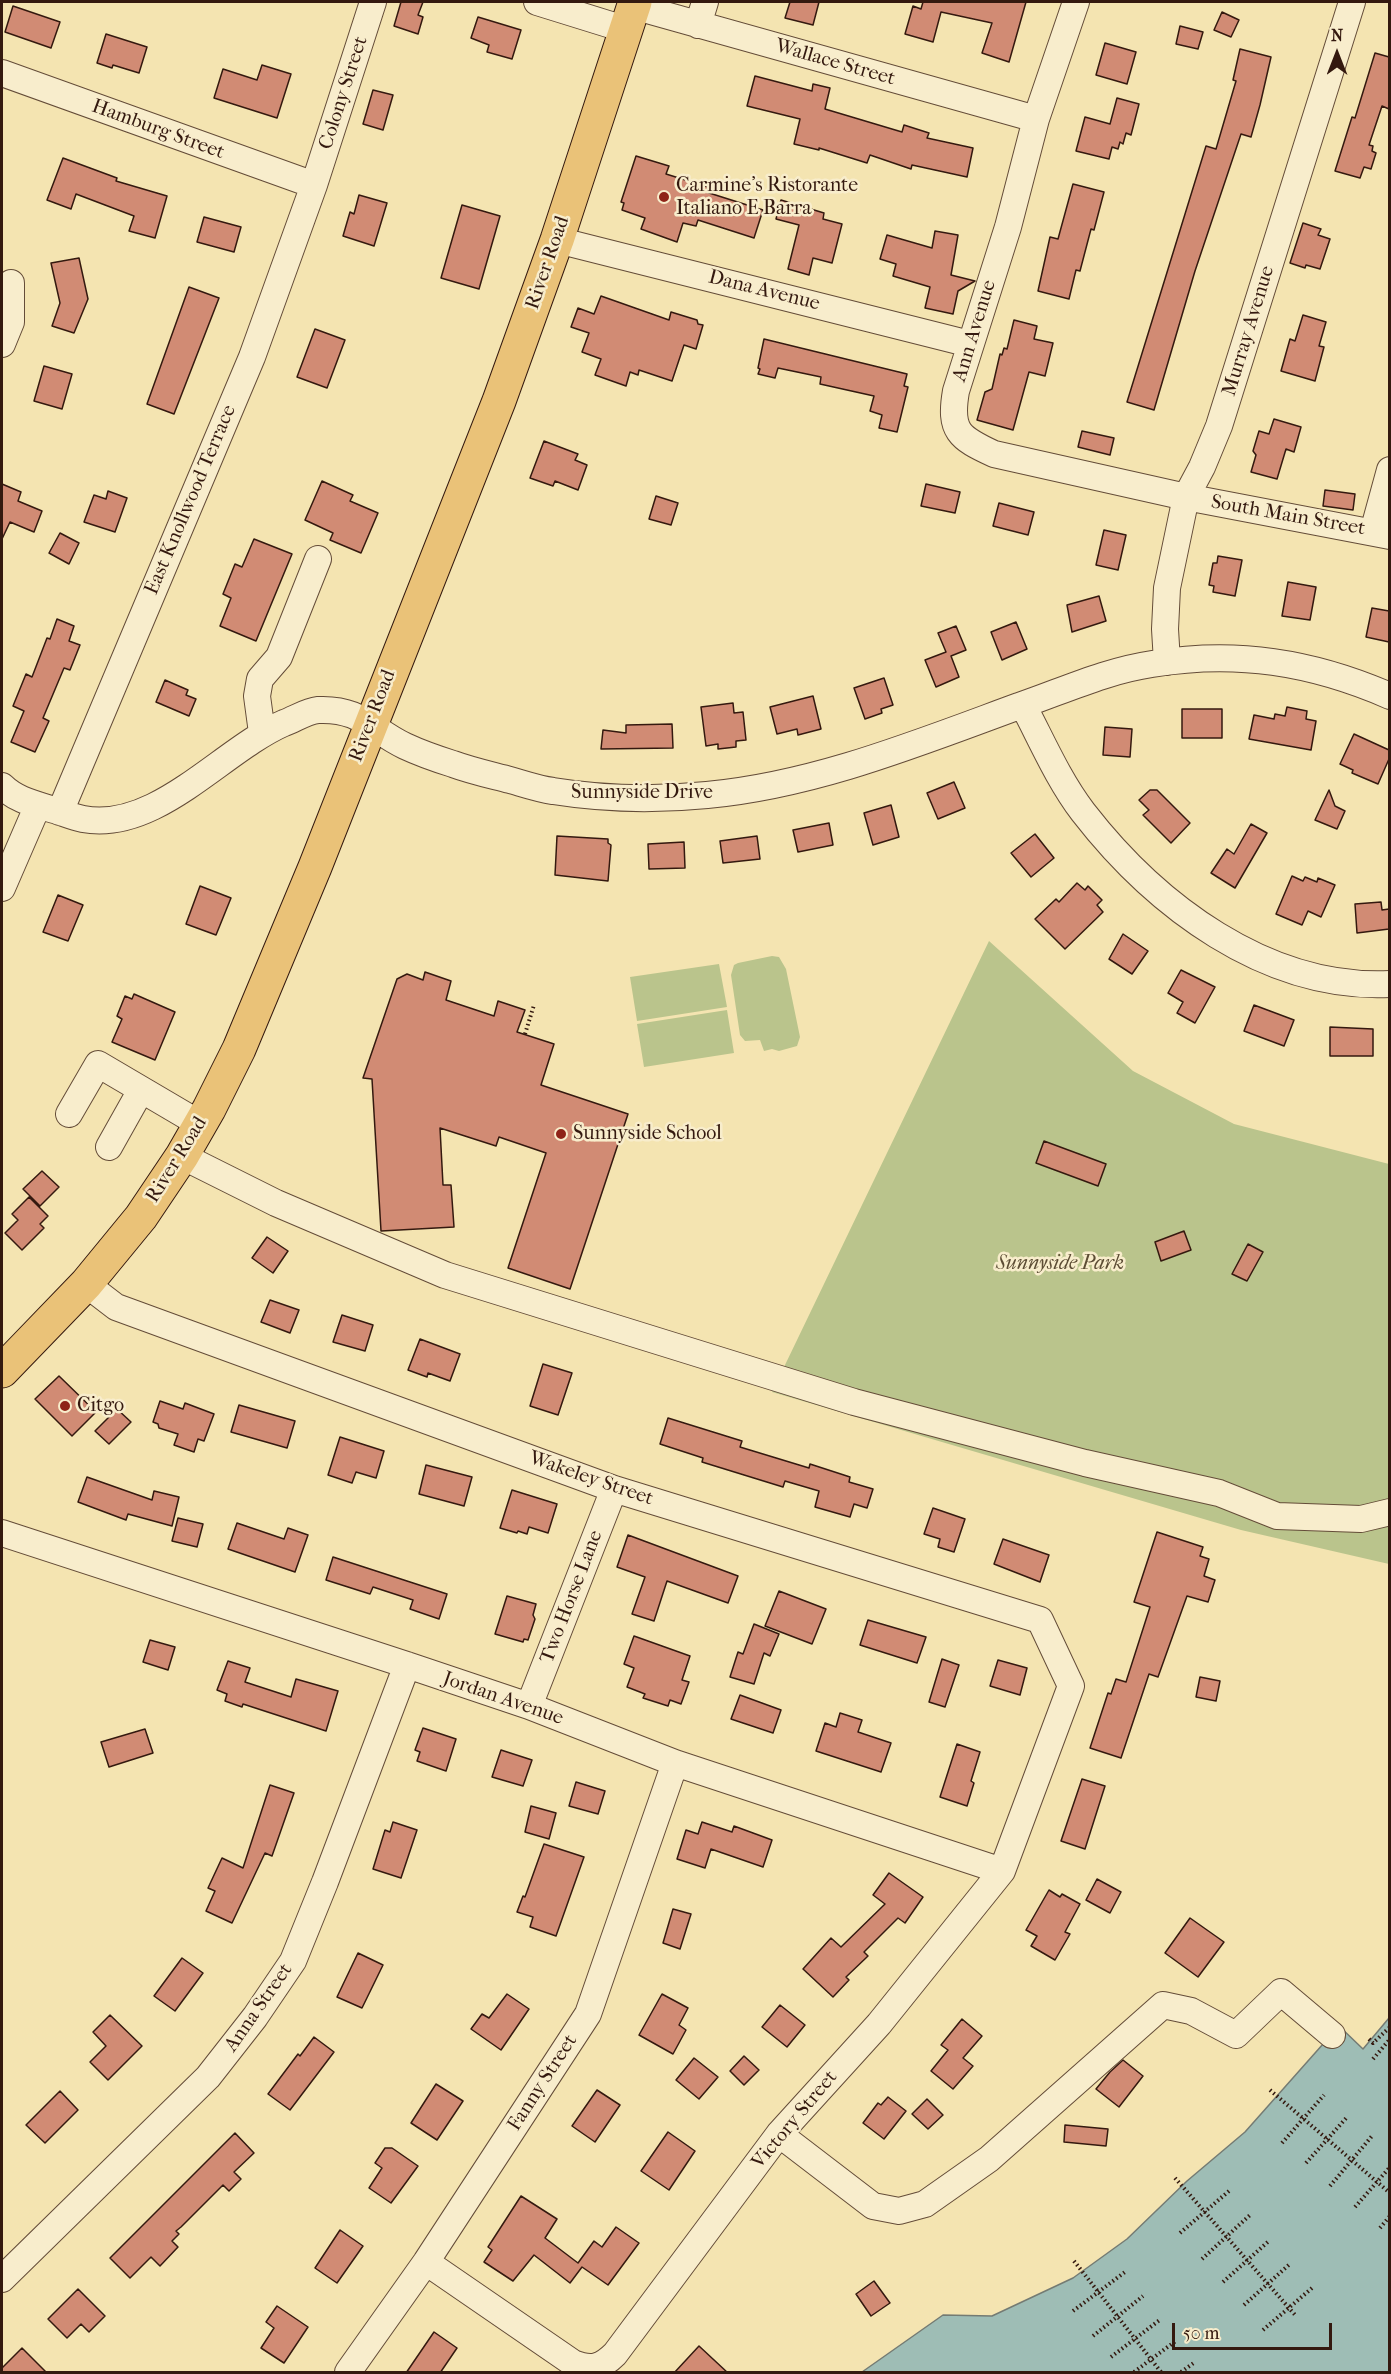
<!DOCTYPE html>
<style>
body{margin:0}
#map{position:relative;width:1391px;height:2374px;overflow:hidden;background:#f4e4b1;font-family:"IM FELL French Canon",serif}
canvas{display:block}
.frame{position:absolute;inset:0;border:3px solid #34190f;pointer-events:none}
.north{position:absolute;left:1307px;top:24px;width:60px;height:60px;-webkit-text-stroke:4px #f8edcc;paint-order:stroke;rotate:0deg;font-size:16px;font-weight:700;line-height:24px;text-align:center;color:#34190f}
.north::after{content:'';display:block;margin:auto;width:21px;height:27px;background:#34190f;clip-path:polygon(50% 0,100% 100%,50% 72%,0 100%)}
.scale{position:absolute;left:1172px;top:2323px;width:160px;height:27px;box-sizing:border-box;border:3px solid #34190f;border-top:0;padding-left:8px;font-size:18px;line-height:21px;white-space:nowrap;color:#34190f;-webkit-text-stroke:4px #f8edcc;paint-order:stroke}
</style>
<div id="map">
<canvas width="1391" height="2374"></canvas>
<div class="frame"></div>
<div class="north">N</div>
<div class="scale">50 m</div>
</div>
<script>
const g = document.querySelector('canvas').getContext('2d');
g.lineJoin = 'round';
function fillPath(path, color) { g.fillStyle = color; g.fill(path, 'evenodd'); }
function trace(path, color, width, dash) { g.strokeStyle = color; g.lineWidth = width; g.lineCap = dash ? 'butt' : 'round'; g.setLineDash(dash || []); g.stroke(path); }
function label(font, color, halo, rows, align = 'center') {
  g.font = font + ' "IM FELL French Canon",serif'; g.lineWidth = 5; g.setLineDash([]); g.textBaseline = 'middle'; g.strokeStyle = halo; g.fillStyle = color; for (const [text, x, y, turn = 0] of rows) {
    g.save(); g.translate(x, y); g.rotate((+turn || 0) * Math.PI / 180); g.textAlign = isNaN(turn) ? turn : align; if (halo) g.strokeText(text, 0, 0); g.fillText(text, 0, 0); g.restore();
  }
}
fillPath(new Path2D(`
 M989,941L1133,1071L1234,1124L1389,1164V1564L1241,1530L772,1392Z
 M772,956L779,957L786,969L800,1037L797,1046L779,1051L772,1049L764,1051L760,1040L745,1041L740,1035L731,975L734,965L738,963Z
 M719,964L727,1007L637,1021L630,977Z
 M727,1010L734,1053L644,1067L637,1024Z`), '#bac48c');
const water = new Path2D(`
 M1389,2018V2372H862L943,2315L992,2316L1073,2278L1127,2239L1187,2181L1245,2132L1339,2026L1363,2049Z`);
fillPath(water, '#9ebdb5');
trace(water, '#747b73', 1.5);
const building = new Path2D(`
 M401,2H423L418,15L423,17L418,34L394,26Z
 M790,2H819L813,25L785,18Z
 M923,2H1026L1009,62L982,53L992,23L941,12L933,42L905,34L913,6L921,9Z
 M13,6L60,22L51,48L5,32Z
 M1222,12L1239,20L1231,37L1214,30Z
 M478,17L521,30L512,59L487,52L489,45L471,38Z
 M1180,26L1203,32L1198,49L1176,44Z
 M106,34L147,47L139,73L113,65L112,68L97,63Z
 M1105,43L1136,52L1127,84L1096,75Z
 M1240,49L1271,57L1260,105L1251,137L1241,134L1195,271L1154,410L1127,402L1206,146L1216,149L1236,81L1233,80Z
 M1375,53L1389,57V109L1382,106L1369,145L1373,146L1372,151L1376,153L1371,169L1364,167L1360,178L1335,171L1352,117L1355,118Z
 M262,65L291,74L277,118L214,98L223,69L257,80Z
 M755,76L812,91L813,84L830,88L825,109L902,132L904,125L929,133L927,138L973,148L967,177L912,165L911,169L870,155L867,163L819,148V150L794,144L800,119L747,106Z
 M373,90L393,95L383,130L363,124Z
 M1117,98L1139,104L1131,135L1126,133L1123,144L1120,142L1118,149L1112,147L1109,159L1076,151L1085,117L1110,124Z
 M636,156L669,166L666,174L708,187L706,192L763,210L754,238L698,220L696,226L683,223L677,242L641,229L645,218L622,210L624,203L621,202Z
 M63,158L117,178L116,181L167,196L155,238L129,231L134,216L76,194L71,209L47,200Z
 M1073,184L1104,192L1094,230L1091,229L1080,271L1076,270L1069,299L1038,291L1050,237L1058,239Z
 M359,195L387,203L374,246L343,236L350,212L354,214Z
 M781,200L824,213L823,219L842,224L832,263L813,258L809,275L788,269L799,225L776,219Z
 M462,205L500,216L479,289L441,278Z
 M204,217L241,227L234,252L197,242Z
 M1303,223L1321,229L1318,235L1330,239L1320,269L1306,265L1305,268L1290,263Z
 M935,231L958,235L951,275L975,281L958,291L953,314L925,308L930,287L893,276L896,264L880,259L887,235L932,248Z
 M79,258L88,299L74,333L52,326L60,303L51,263Z
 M189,287L219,298L174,414L147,404Z
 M601,296L669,320L671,312L697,320L698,324L703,325L696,349L684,345L672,381L639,370L638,375L630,372L626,386L595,375L601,359L582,352L589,333L571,327L578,308L594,314Z
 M1303,315L1326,322L1319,346L1324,347L1315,381L1281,371L1290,339L1295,341Z
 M1014,320L1037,326L1034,339L1053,343L1045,376L1029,372L1013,430L977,420L985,392L992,389L1000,354L1002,355L1004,348L1007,349Z
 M315,329L345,340L327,388L297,377Z
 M764,339L907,374L904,386L908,387L897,432L879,428L882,415L870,411L874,396L820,384L821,377L778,368L775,378L758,374L760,369L758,368Z
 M44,366L72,374L62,409L34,401Z
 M1274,419L1301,427L1294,452L1286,449L1277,479L1251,472L1256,455L1253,451L1259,431L1269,434Z
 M1082,431L1114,438L1110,455L1078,447Z
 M544,441L578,454L575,460L587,465L578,490L555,481L553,486L530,478Z
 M322,481L353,495L350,501L378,513L361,553L330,540L333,533L305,520Z
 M2,484L21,492L18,501L42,511L34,532L10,522L2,539Z
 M926,484L960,492L955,513L921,506Z
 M1325,490L1355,494L1353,510L1323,506Z
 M108,491L127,498L115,532L84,522L94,495L106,499Z
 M656,496L678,503L671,525L649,519Z
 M999,503L1034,512L1028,535L993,526Z
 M1104,530L1126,535L1118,570L1096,565Z
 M60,533L79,543L69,564L49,553Z
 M254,539L292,554L256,641L220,626L231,598L223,594L235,564L242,567Z
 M1218,556L1242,560L1235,596L1213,592L1214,586L1209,585L1213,563H1217Z
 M1288,582L1316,587L1310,620L1282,616Z
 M1099,596L1106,621L1072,632L1067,605Z
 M1372,608L1389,611V642L1366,637Z
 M57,619L74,626L69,641L80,645L70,670L64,668L43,718L49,721L35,752L11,742L24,711L13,706L26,674L32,677L47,638L50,639Z
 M1016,622L1027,649L1002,660L991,632Z
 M956,626L966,650L951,656L959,677L936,687L925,660L946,652L938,633Z
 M884,678L893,705L881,709L882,713L865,719L854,688Z
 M165,680L188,690L186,695L196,699L189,716L156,702Z
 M813,696L821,729L798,735L797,729L777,734L770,707Z
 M733,703L734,713L743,712L746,740L736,741V747L718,749V744L706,746L701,707Z
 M1287,707L1307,711L1306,719L1316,721L1311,750L1249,739L1254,715L1274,719L1275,714L1285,716Z
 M1182,709H1222V738H1182Z
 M672,724L673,748L601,749L603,730L626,733V725Z
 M1105,727L1132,729L1130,757L1103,755Z
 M1354,734L1389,750V759L1378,784L1352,773L1353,770L1340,764Z
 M954,782L965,808L938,819L927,793Z
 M1150,790H1157L1190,823L1171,843L1143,815L1149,810L1139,800Z
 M1329,790L1335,806L1345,811L1337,829L1315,820Z
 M891,805L899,837L873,845L864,813Z
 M829,823L833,845L798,852L793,830Z
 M1251,824L1267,833L1235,888L1211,873L1227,849L1234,854Z
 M1035,834L1054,858L1031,877L1011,853Z
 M557,836L608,839V843L611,845L608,881L555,875Z
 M757,836L760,859L723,863L720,841Z
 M684,842L685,868L649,869L648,844Z
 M1292,876L1303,881L1305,877L1317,882L1318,878L1335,885L1321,917L1308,911L1302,925L1276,914Z
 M1077,883L1085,890L1088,886L1102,900L1097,905L1103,912L1065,949L1035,919L1056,899L1059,902Z
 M200,886L231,898L216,935L186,924Z
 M58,895L83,905L68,941L43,932Z
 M1381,902L1382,910L1389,909V929L1357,933L1355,904Z
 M1123,934L1148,951L1132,974L1109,959Z
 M1181,970L1215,987L1195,1023L1177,1013L1183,1002L1168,993Z
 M425,972L451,981L446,1000L494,1016L498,1001L525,1010L517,1032L554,1044L541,1085L628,1114L570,1289L508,1268L546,1153L499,1137L496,1146L440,1128L443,1185H451L454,1227L381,1231L372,1079L363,1078L397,979L407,974L423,980Z
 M134,994L175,1012L155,1060L112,1042L122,1019L117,1016L125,996L132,999Z
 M1254,1005L1294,1020L1284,1046L1244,1031Z
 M1330,1027L1373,1029V1056H1330Z
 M1044,1141L1106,1164L1098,1186L1036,1163Z
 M42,1171L59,1187L40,1206L23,1189Z
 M29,1197L48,1216L40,1224L44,1228L22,1250L5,1233L18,1220L12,1214Z
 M1184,1231L1191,1250L1161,1261L1155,1242Z
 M267,1237L288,1251L273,1273L252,1258Z
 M1248,1244L1263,1252L1247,1281L1232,1274Z
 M270,1300L299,1310L290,1333L261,1322Z
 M342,1315L373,1325L365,1351L333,1342Z
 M420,1339L460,1354L450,1381L428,1373L427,1377L408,1370Z
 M543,1364L572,1373L558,1415L530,1406Z
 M59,1376L96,1412L72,1436L35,1399Z
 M160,1401L183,1409L185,1403L214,1414L204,1441L198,1439L194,1452L174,1445L178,1434L159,1428L158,1424L153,1422Z
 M239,1405L295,1421L287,1448L231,1432Z
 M117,1409L131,1422L109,1444L95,1431Z
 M668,1418L742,1441L740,1447L809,1468L810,1464L850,1477L849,1482L873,1489L867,1508L854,1504L850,1517L815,1507L819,1491L785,1481L783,1487L702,1462L703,1458L660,1444Z
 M340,1437L384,1451L376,1478L356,1472L352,1483L328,1475Z
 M426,1465L472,1477L464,1506L419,1494Z
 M87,1477L152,1500L154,1491L179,1497L172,1526L128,1514L126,1520L78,1502Z
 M512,1490L557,1504L548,1533L529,1527L527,1534L518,1531L517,1533L500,1528Z
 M933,1508L965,1519L954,1552L938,1547L940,1539L924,1534Z
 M178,1518L203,1524L197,1547L172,1541Z
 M237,1523L284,1539L288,1528L308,1535L295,1572L228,1549Z
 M1157,1532L1203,1547L1200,1556L1209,1559L1204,1576L1215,1580L1208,1602L1187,1596L1158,1677L1149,1674L1121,1758L1090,1748L1108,1693L1111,1694L1116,1679L1126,1682L1150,1607L1134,1602Z
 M628,1535L738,1576L728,1603L667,1581L654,1621L632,1614L645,1577L617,1567Z
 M1003,1539L1049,1555L1040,1582L994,1564Z
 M333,1557L447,1594L439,1619L410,1609L413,1600L373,1587L370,1594L326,1580Z
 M779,1591L826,1609L812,1644L765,1626Z
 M507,1596L536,1604L533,1615L535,1619L528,1640L524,1639L523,1642L495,1634Z
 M868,1620L926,1637L917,1663L860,1645Z
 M754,1624L779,1634L770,1656L764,1653L754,1684L730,1677L738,1652L743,1654Z
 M634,1636L690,1656L682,1680L689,1682L681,1704L670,1700L668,1706L643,1698L645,1694L627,1687L634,1668L624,1664Z
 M150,1640L175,1647L168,1670L143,1662Z
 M942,1659L959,1665L945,1707L929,1702Z
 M998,1660L1027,1668L1020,1695L990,1686Z
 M228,1661L250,1668L245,1682L291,1697L296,1679L338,1691L326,1731L243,1704L242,1707L225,1701L227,1694L217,1690Z
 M1200,1677L1220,1681L1216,1701L1196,1697Z
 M740,1695L781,1710L773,1733L731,1719Z
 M840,1713L862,1720L858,1732L891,1743L881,1772L816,1751L825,1723L836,1727Z
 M423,1728L456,1739L446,1771L417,1761L420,1752L415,1750Z
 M145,1729L153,1753L109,1767L101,1742Z
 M957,1744L980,1752L971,1781L974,1783L967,1806L940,1797Z
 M501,1750L532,1760L523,1786L492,1777Z
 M1082,1779L1105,1786L1085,1849L1061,1841Z
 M576,1782L605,1791L598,1814L569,1806Z
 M270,1785L294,1793L272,1856L265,1853L232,1923L206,1911L215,1891L208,1888L222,1858L243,1868Z
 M531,1806L556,1813L549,1839L525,1832Z
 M393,1822L417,1830L401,1878L373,1869L385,1830L390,1832Z
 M702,1822L732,1832L734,1826L772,1840L763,1867L711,1849L705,1868L677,1859L686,1830L698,1834Z
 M544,1844L584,1857L556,1936L530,1927L533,1917L517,1912L523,1896L525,1897Z
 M889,1873L923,1897L905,1923L898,1918L864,1952L868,1956L846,1977L849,1980L833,1997L803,1969L831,1938L841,1947L885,1904L873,1895Z
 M1097,1879L1121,1892L1110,1913L1086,1900Z
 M1049,1890L1060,1897L1062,1894L1080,1904L1065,1932L1070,1934L1055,1960L1031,1946L1037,1936L1026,1930Z
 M673,1909L691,1914L680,1949L663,1943Z
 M1190,1918L1224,1942L1198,1977L1165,1953Z
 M358,1953L383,1965L362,2008L337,1997Z
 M182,1958L203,1973L175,2011L154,1996Z
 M507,1994L529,2009L501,2050L471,2029L482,2014L489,2018Z
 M662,1994L688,2008L679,2025L686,2030L673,2054L639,2035Z
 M780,2005L805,2025L787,2047L762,2027Z
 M110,2015L142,2046L108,2080L90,2062L106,2046L93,2032Z
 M962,2019L982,2036L963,2058L973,2066L953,2089L931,2071L948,2050L941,2045Z
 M314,2037L334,2052L290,2110L268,2094L298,2054L300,2056Z
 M744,2056L759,2070L744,2085L730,2071Z
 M694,2058L718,2077L699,2099L676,2080Z
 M1123,2060L1143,2076L1119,2107L1096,2089L1110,2072Z
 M436,2084L463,2101L437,2140L411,2123Z
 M597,2090L620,2105L595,2142L572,2126Z
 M60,2091L78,2110L45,2143L26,2125Z
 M888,2097L906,2111L884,2139L863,2123L878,2103L881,2105Z
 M927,2099L943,2115L928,2129L912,2114Z
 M1065,2125L1108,2129L1106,2146L1064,2142Z
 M668,2132L695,2151L669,2190L641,2171Z
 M235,2133L254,2153L234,2172L241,2179L229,2191L223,2185L181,2227L176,2231L179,2234L172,2241L178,2247L160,2266L151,2257L130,2278L110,2258Z
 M385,2148H392L418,2166L391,2203L369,2188L382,2168L375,2163Z
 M521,2196L557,2219L545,2238L578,2263L594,2241L602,2247L616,2227L639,2243L608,2285L582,2267L570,2283L534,2255L513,2281L484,2262L492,2250L488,2247Z
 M340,2230L363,2246L337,2283L315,2268Z
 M874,2281L890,2303L871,2316L856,2294Z
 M78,2289L105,2316L89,2332L81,2324L67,2338L48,2319Z
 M277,2306L308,2327L284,2363L261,2348L274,2328L266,2322Z
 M434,2332L457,2348L440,2373H406Z
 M699,2346L728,2373H674Z
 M22,2348L47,2373H2V2368Z`);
fillPath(building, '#d18b74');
trace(building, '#34190f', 1.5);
const minor = new Path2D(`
 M537,2L624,29
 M1076,2L1036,119L1008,227L956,391C949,431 959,438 994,454L1186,497L1390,536
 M633,6L1036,119
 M698,25L705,2
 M2,73L314,185
 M557,240L970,344
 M2,344L11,322V283
 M1373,532L1390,470
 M1167,662L1165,629L1167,588L1186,497L1202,467L1219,426L1352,2
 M1023,705C1042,741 1058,779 1083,812C1155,905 1266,990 1390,984
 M262,733L257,696L260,679L279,657L318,559
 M2,786C16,800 35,804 54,810C64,813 73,817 83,819C156,833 222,750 284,723C295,719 307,711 318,710C361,708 371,730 405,746C420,753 437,759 453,764C472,771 491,775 510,780C524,784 538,789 553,791C603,799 657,800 707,795C815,785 918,743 1019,706C1063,691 1105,671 1152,664C1236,650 1312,662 1390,696
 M60,812L252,357L314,185L373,2
 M2,888L38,805
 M69,1114L98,1064L200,1124
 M109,1147L141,1090
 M182,1156L276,1203L445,1275L854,1402L1085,1463L1219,1493L1277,1516L1361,1519L1390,1512
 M86,1284L116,1307L614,1489L1040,1620L1071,1686L1002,1871L879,2024L779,2134L615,2354C601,2368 591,2370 573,2363L426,2262
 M2,1533L407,1665L529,1706L675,1763L1002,1871
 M529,1706L614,1489
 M779,2134L873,2206L899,2211L925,2204L989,2159L1163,2005L1191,2011L1236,2035L1281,1992L1332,2035
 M2,2279L208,2077L255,2017L293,1961L325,1882L407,1665
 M348,2372L426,2262L588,2014L675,1763`);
const major = new Path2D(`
 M2,1371L86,1284L141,1217L182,1156L209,1109L239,1049L315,867L499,401L557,240L635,2`);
trace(minor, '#644c38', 28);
trace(major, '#34190f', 35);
trace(new Path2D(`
 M525,1034L534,1005
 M1369,2039L1373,2043L1390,2027
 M1373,2059L1390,2039
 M1270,2090L1390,2193
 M1282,2143L1324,2095
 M1306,2163L1348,2116
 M1175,2178L1296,2316
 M1330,2186L1372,2136
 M1355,2207L1390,2167
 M1380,2228L1390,2216
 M1180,2233L1229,2191
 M1202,2259L1250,2215
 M1074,2261L1161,2372
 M1223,2282L1270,2240
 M1244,2305L1291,2263
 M1073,2311L1125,2272
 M1263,2330L1312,2288
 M1093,2336L1143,2296
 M1111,2357L1161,2319
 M1134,2372L1177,2340
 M1181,2372L1195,2362`), '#34190f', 4, [1.5, 3]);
trace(minor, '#f8edcc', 26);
trace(major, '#eac278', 33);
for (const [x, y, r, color] of [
 [664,197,6,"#8f2418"],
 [561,1134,6,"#8f2418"],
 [65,1406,6,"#8f2418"]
]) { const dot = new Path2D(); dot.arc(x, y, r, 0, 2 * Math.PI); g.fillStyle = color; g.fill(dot); trace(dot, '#f8edcc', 2); }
label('20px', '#34190f', '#f8edcc', [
 ["Wallace Street",835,63,16],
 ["Colony Street",344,93,-72],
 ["Hamburg Street",158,130,20],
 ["River Road",548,263,-71],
 ["Dana Avenue",764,291,14],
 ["Ann Avenue",975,331,-73],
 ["Murray Avenue",1249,331,-73],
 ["East Knollwood Terrace",191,500,-67],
 ["South Main Street",1288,516,10],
 ["River Road",373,716,-69],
 ["Sunnyside Drive",642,793],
 ["River Road",177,1160,-58],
 ["Wakeley Street",591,1479,19],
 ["Two Horse Lane",572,1597,-69],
 ["Jordan Avenue",503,1699,19],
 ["Anna Street",259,2008,-55],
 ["Fanny Street",543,2083,-57],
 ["Victory Street",795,2120,-50]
]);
label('20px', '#34190f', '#f8edcc', [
 ["Carmine's Ristorante",676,186],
 ["Italiano E Barra",676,209],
 ["Sunnyside School",573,1134],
 ["Citgo",77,1406]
], 'left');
label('italic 20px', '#5c4c34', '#f8edcc', [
 ["Sunnyside Park",1060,1264]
]);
</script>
